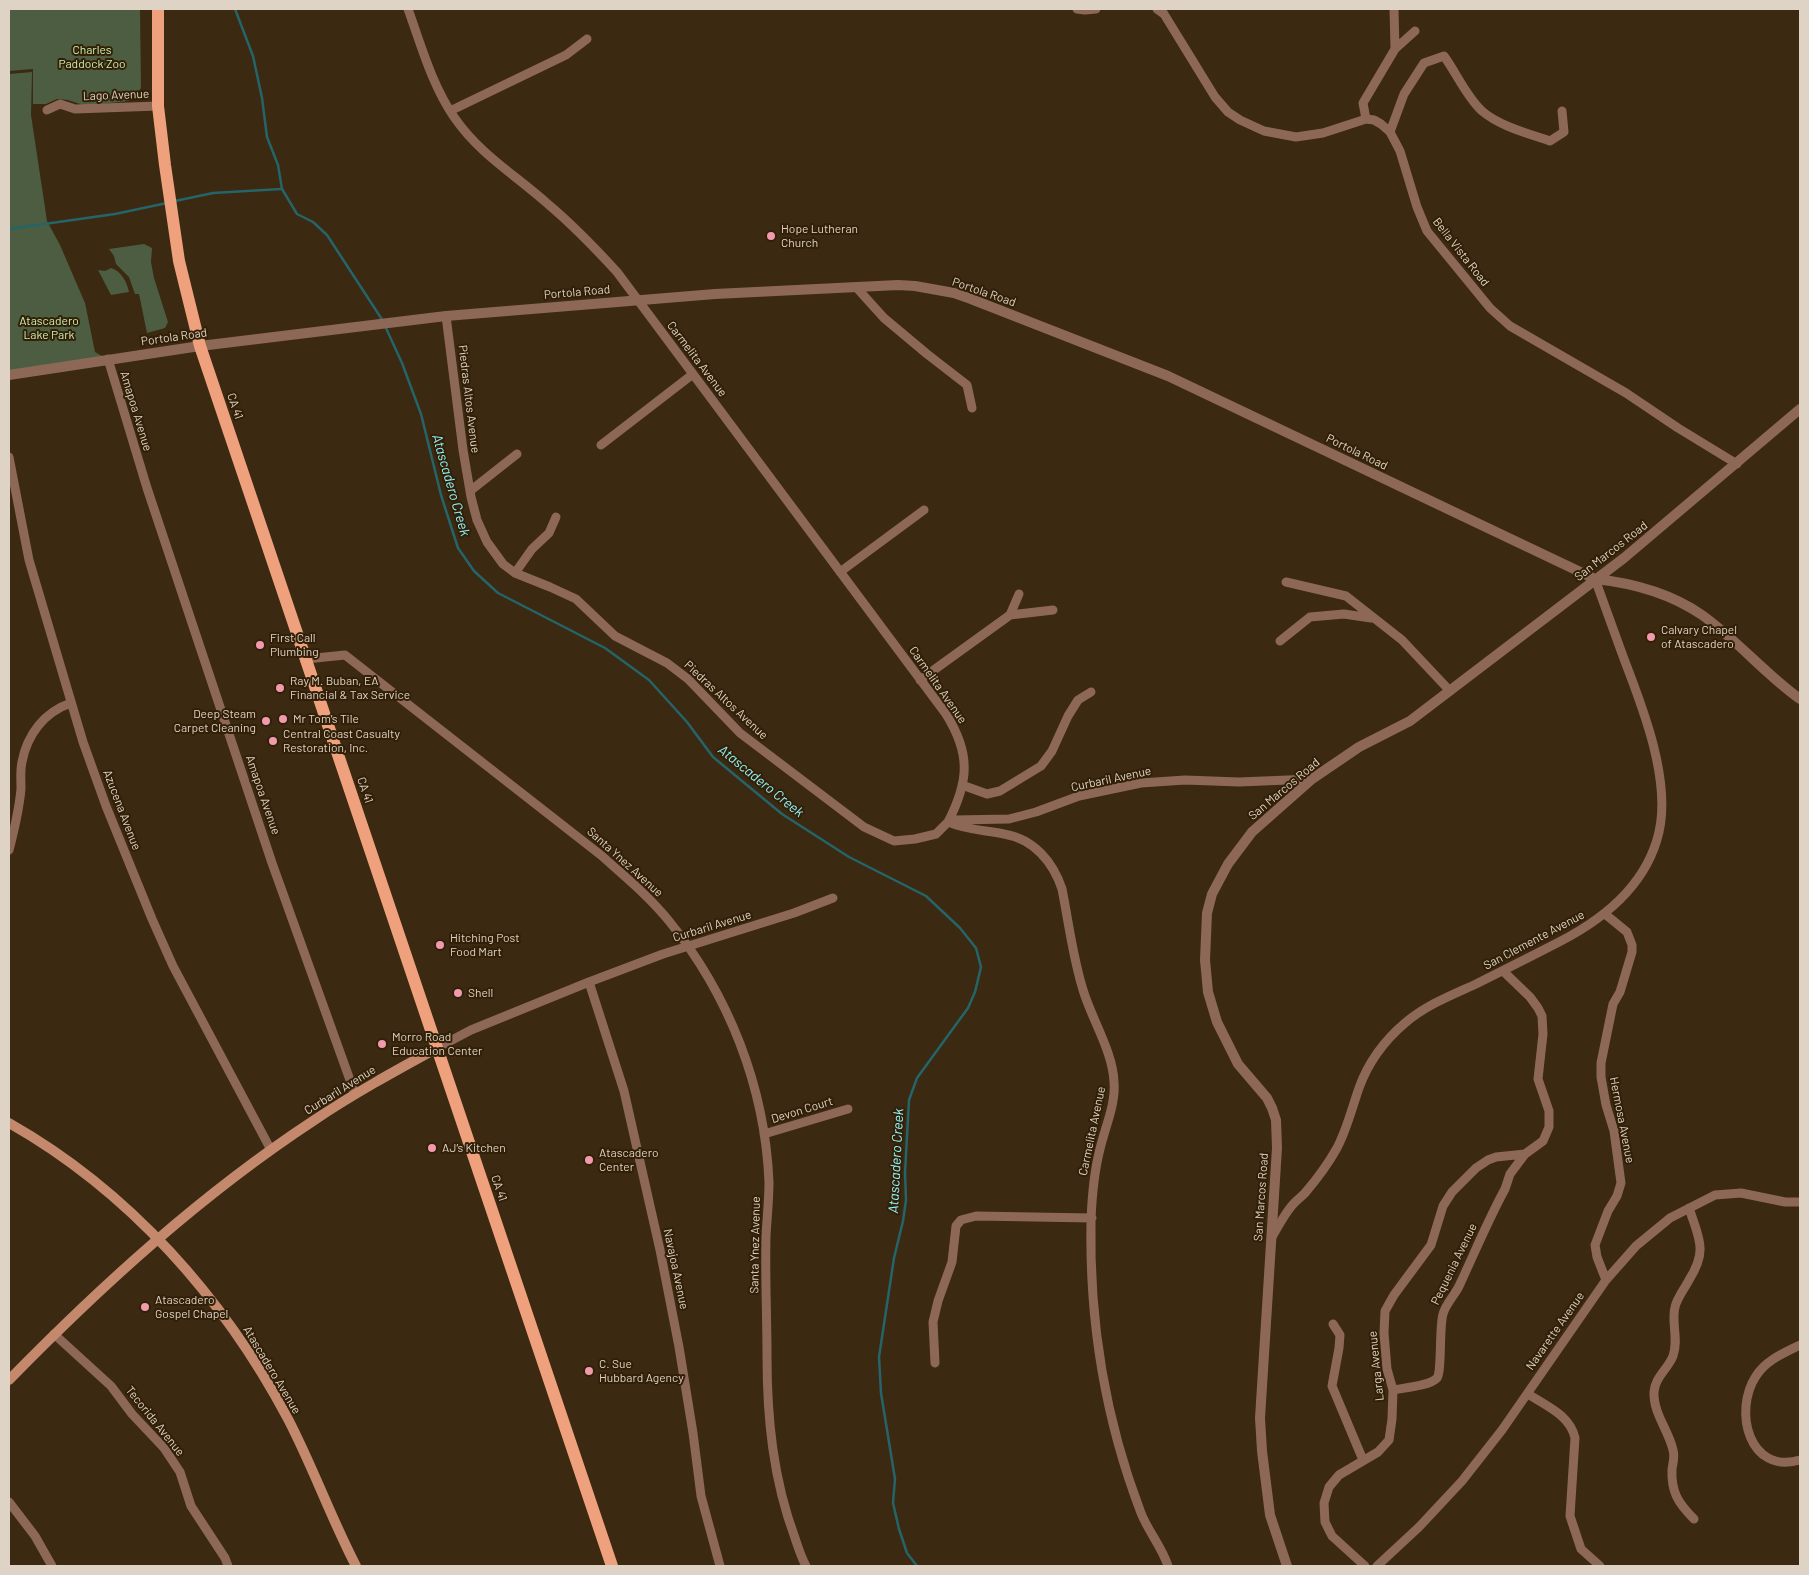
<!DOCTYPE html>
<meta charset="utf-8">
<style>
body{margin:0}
#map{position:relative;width:1809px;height:1575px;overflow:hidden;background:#3b2911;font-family:Barlow,sans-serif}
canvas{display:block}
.frame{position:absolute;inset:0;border:10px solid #dfd3c5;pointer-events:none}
</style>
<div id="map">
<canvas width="1809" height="1575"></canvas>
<div class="frame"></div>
</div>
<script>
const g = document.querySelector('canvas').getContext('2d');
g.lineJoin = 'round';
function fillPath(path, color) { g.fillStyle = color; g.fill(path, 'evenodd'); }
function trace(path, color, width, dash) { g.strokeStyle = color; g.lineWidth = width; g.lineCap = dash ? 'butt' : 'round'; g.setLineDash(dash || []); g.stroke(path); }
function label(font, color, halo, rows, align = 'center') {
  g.font = font + ' Barlow,sans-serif'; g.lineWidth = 4; g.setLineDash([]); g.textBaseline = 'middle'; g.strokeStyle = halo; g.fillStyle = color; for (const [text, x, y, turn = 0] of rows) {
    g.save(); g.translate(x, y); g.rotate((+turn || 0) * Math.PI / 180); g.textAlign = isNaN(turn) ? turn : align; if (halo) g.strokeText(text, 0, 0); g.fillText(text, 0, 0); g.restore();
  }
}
fillPath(new Path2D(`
 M9,9H140L141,88L137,94L128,101L92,105H83L68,100L57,99L46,104H33V69L9,71Z
 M32,72L31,115L47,221L60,245L85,303L95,352L107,359L9,376V74Z
 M144,244L152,248L151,262L154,278L168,322L165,328L147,333L139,294H135L129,277L116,264L114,256L109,249Z
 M111,268C121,271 127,282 129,292L111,295L98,270L105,271Z`), '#4d5d41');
trace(new Path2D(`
 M235,9L253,56L262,98L267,137L278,165L282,189L297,214L313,222L327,235L383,321
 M175,201L213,193L281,189
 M9,229L115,214L167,203
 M385,326L402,363L421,414L441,495L458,548L474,571L498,593L605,648L649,680L687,722L713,757L782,814L849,857L926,896L960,928L976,948L981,967L975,992L968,1008L917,1078L909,1100L905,1173L906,1200L903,1221L894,1258L879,1357L881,1393L895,1479L893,1503L899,1529L907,1553L917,1566`), '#256468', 2.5);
trace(new Path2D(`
 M408,9C421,45 432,85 454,117C480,155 516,175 549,205C574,226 595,248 617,272L946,714C971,754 969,781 948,822C966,830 984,830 1004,834C1034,839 1053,862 1062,889C1069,924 1073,960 1084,993C1093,1021 1113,1053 1114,1082C1116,1104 1105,1127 1100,1149C1094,1172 1092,1195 1091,1220C1089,1319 1105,1419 1141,1513C1148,1531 1162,1547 1168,1566
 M1077,9L1085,10L1096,9
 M1157,9L1164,14L1215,97L1228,112L1240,120L1264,131L1296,137L1323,133L1366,119L1374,120L1381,124L1390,132L1400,151L1417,207L1427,231L1490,308L1510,326L1626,393L1678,428L1737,464
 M1394,9L1395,49
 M47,110L60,104L75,109L158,106
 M450,111L566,55L587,39
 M1366,119L1363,103L1395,49L1415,31
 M1390,132L1404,94L1424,63L1444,56C1457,74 1466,96 1482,111C1499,126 1530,134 1550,141L1564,132L1562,111
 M856,287L884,318L927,354L967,385L972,408
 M446,316L463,450L471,497L477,520L487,542L503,564L515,573L550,587L576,599L615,636L667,663L688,679L740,733L864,827L894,841L915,839L936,834L948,822L955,820L1009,819L1036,812L1079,796L1141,783L1185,780L1239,782L1312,779
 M108,359L147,488L272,863L355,1094
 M601,445L693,374
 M9,457L29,560L83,742L106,806L152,919L173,966L271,1150
 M470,491L517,454
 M840,572L924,510
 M515,573L532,549L549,533L556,517
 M1286,582L1346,596L1402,640L1450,691
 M1010,615L1019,594
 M1280,641L1310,617L1344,614L1371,618
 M306,659L345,655L602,856C625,877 649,896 669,921C729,995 765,1087 769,1182C769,1200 767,1218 766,1236C765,1276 767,1316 767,1356C767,1418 773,1479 795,1538C798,1547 801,1557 806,1566
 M920,680L1010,615L1053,610
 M962,785L987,794L1000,791L1041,766L1052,751L1068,716L1078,700L1091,692
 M9,850C14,831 19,810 21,789C21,780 20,771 22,762C27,735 44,712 71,703
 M1605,914L1627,932L1632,945V952L1620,992L1613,1004L1601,1063V1077L1606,1105L1614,1131L1621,1183L1617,1196L1608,1211L1595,1245L1597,1257L1606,1280
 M589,982L624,1091L660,1250L679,1347L693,1433L701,1496L720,1566
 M437,1048L471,1030L589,982L663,954L794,913L833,898
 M764,1134L848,1109
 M1689,1208C1699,1239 1708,1250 1689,1280C1685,1288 1677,1298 1675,1307C1671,1323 1679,1339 1673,1356C1668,1369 1655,1377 1654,1392C1653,1413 1669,1431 1673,1450C1675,1456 1673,1463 1672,1469C1671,1492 1678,1503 1694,1519
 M1272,1237C1278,1227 1283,1217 1290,1208C1294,1202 1300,1198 1305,1193C1317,1179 1328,1164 1337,1148C1347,1129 1352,1108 1359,1088C1368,1063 1385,1040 1405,1023C1426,1005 1452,995 1476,984C1504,970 1532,956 1559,942C1604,919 1647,884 1659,832C1671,780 1643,708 1624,659C1614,632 1605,606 1595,579
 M1333,1324L1340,1335L1339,1348L1332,1386L1363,1460
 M54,1334L111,1386L132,1414L164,1448L180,1472L191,1506L225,1558L228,1566
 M1800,1345C1784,1353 1766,1360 1756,1376C1733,1411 1749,1475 1800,1460
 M935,1363L933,1322L938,1301L952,1262L956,1226L961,1220L976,1216L1092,1218
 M1393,1390C1403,1388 1430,1386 1437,1378C1442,1372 1439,1327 1443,1314C1446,1303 1456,1294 1460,1284C1475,1252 1488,1220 1505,1189L1510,1174L1525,1154
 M1528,1394C1546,1406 1570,1415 1575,1438L1570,1516L1581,1549L1600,1566
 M9,1502L35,1536L52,1566
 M1365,1566L1332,1536L1325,1522L1324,1503L1329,1487L1339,1475L1378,1452L1389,1440L1392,1419L1393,1390L1387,1369L1384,1333L1385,1311L1394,1295L1431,1245L1443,1206L1452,1192L1476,1168L1488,1160L1496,1157L1525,1154L1543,1141L1549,1127V1111L1538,1079L1543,1034L1542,1016L1538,1008L1530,997L1503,971
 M1377,1566L1419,1527L1462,1481L1502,1430L1606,1280L1636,1246L1670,1218L1715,1195L1741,1193L1785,1202H1800`), '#8e6856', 9);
trace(new Path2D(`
 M9,375L200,346L446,316L715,294L898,285L915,286L954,293L971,299L1168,376L1595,579C1633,583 1670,593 1702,615C1737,640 1765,674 1800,699
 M1287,1566L1270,1515L1262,1451L1260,1418L1277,1148L1276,1120L1272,1108L1267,1098L1238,1064L1217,1022L1208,992L1205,960L1207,913L1212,894L1228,864L1252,832L1312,779L1359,747L1410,721L1624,558L1800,409`), '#8e6856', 10);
trace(new Path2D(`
 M9,1123C129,1191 224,1298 288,1419C313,1467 331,1518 356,1566
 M9,1380C102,1285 202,1194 313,1121C353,1094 395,1071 437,1048`), '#c4886c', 10);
trace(new Path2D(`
 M158,9V106L165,165L179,261L200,346L612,1566`), '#eea17c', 12);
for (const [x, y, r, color] of [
 [771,236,5,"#f29aad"],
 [1651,637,5,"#f29aad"],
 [260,645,5,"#f29aad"],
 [280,688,5,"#f29aad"],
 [283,719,5,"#f29aad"],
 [266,721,5,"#f29aad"],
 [273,741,5,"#f29aad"],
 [440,945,5,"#f29aad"],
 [458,993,5,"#f29aad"],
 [382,1044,5,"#f29aad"],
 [432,1148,5,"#f29aad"],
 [589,1160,5,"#f29aad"],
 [145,1307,5,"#f29aad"],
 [589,1371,5,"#f29aad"]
]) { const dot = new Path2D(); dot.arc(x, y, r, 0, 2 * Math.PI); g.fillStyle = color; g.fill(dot); trace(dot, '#311f07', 2); }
label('12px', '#caf0af', '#311f07', [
 ["Charles",92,50],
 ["Paddock Zoo",92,64],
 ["Atascadero",49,321],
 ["Lake Park",49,335]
]);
label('12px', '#dfd3c5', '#311f07', [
 ["Lago Avenue",116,95,-2],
 ["Bella Vista Road",1461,252,52],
 ["Portola Road",577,292,-5],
 ["Portola Road",984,292,19],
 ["Portola Road",174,337,-8],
 ["Carmelita Avenue",697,359,53],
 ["Piedras Altos Avenue",469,399,83],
 ["CA 41",235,406,71],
 ["Amapoa Avenue",136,411,73],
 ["Portola Road",1357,452,26],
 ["San Marcos Road",1611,551,-38],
 ["Carmelita Avenue",938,685,55],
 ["Piedras Altos Avenue",726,700,43],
 ["Curbaril Avenue",1111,779,-12],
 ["San Marcos Road",1284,789,-40],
 ["CA 41",365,790,71],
 ["Amapoa Avenue",263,795,71],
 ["Azucena Avenue",122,810,69],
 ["Santa Ynez Avenue",625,862,42],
 ["Curbaril Avenue",712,926,-17],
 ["San Clemente Avenue",1534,940,-28],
 ["Curbaril Avenue",340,1090,-32],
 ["Devon Court",802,1110,-17],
 ["Hermosa Avenue",1622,1120,79],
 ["Carmelita Avenue",1092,1131,-78],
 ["CA 41",499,1188,71],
 ["San Marcos Road",1261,1197,-86],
 ["Santa Ynez Avenue",755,1245,-89],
 ["Pequenia Avenue",1454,1264,-64],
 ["Navajoa Avenue",676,1269,78],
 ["Navarette Avenue",1555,1331,-55],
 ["Larga Avenue",1376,1366,-96],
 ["Atascadero Avenue",272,1370,59],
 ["Tecorida Avenue",155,1421,51]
]);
label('12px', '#dfd3c5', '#311f07', [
 ["Hope Lutheran",781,229],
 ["Church",781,243],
 ["Calvary Chapel",1661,630],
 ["of Atascadero",1661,644],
 ["First Call",270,638],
 ["Plumbing",270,652],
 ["Ray M. Buban, EA",290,681],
 ["Financial & Tax Service",290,695],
 ["Deep Steam",256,714,"right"],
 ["Carpet Cleaning",256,728,"right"],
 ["Mr Tom’s Tile",293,719],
 ["Central Coast Casualty",283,734],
 ["Restoration, Inc.",283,748],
 ["Hitching Post",450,938],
 ["Food Mart",450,952],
 ["Shell",468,993],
 ["Morro Road",392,1037],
 ["Education Center",392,1051],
 ["AJ’s Kitchen",442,1148],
 ["Atascadero",599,1153],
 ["Center",599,1167],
 ["Atascadero",155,1300],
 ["Gospel Chapel",155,1314],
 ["C. Sue",599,1364],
 ["Hubbard Agency",599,1378]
], 'left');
label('italic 14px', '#91f4fb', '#311f07', [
 ["Atascadero Creek",451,485,74],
 ["Atascadero Creek",761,781,39],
 ["Atascadero Creek",896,1161,-87]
]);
</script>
